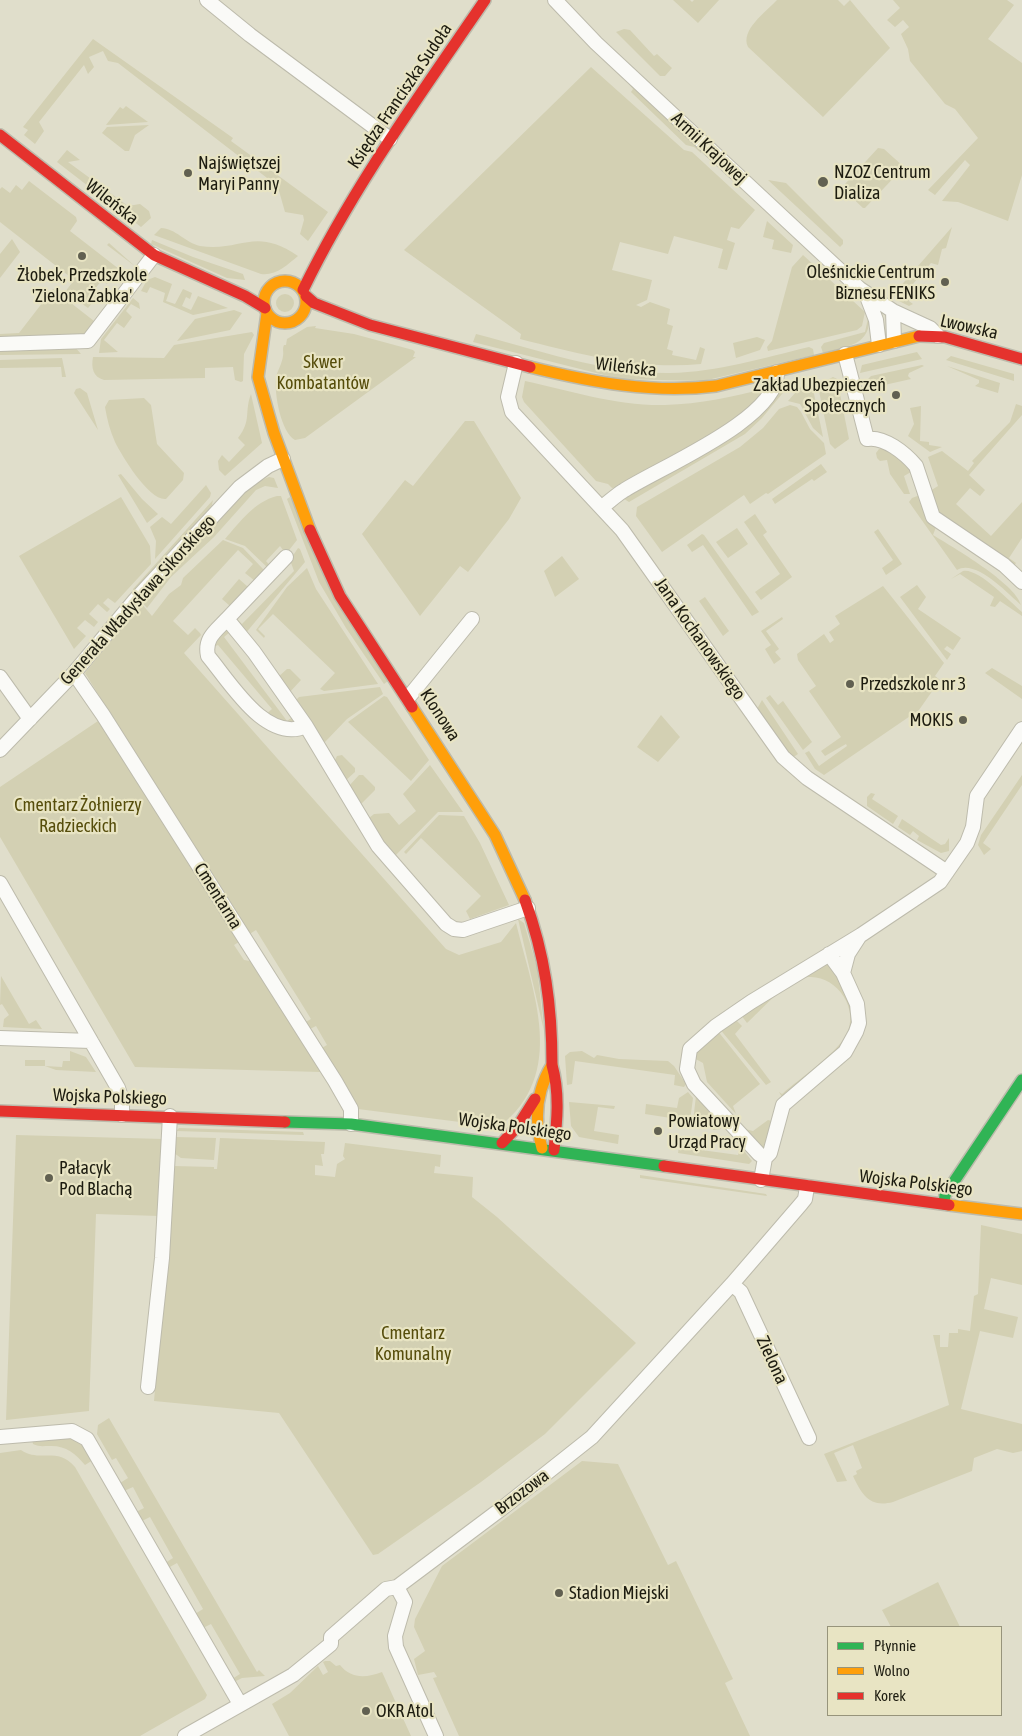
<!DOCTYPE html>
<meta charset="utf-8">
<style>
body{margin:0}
#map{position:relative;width:1022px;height:1736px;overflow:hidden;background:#e0decb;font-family:"Asap Condensed",sans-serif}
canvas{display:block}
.legend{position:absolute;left:827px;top:1626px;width:175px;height:90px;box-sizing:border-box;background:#e8e4c3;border:1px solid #97947b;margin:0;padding:6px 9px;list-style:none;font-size:15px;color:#1d1c10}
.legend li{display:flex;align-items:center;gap:10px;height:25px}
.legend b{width:25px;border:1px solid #97947b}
</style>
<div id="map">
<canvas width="1022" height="1736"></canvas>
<ul class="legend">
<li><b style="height:6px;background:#30b455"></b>Płynnie</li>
<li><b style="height:6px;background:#ff9f0a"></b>Wolno</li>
<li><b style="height:6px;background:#e5322d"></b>Korek</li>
</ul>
</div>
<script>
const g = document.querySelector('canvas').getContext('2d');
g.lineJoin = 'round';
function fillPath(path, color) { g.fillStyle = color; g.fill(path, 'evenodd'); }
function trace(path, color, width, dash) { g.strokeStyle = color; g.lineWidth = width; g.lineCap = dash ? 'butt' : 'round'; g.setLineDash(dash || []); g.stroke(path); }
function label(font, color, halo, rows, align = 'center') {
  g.font = font + ' "Asap Condensed",sans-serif'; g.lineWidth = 4.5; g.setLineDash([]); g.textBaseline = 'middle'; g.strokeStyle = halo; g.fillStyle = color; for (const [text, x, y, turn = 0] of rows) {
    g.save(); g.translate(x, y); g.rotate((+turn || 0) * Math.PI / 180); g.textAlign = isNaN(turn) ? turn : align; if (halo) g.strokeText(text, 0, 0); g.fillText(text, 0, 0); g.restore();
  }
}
fillPath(new Path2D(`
 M673,0H690L692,2L694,0H719L698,23Z
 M777,0H838L844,6L850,0L890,48L823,117L748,47C740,30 766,12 777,0Z
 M893,0H1007L1014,5L988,39L1022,63V175L1008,221L958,202L942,201L970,165L965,160L935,195L928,190L978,138L955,109L945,104L910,61L908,49L901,34L909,27L903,20L895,27L887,20L900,8Z
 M624,29L630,30L654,56L657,54L672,68L665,76H660L616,32Z
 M93,39L233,138L231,141L328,212L308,241L300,234L304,220L303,215L285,212L279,191L271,181L118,63L108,61L103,51L89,57L94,67L88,74L84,65L39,122L44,131L35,144L24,135L28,130L23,127Z
 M591,67L684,150L692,152L755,210L739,229L731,227L727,240L735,243L727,270L718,268L723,249L674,236L668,254L620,242L612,270L652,280L647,300L636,305L641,307L650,302L670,309L667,324L673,326L667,349L673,351L672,355L696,360L700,347L705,349L701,364C638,370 580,354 520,339L521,334L404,250Z
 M620,74L702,150L701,153L694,147L686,145L631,92L633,89Z
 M126,106L148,122L106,125L120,107L123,109Z
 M149,125L135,135L129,151H125L102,133L107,127Z
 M878,148L884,149L904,167L865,208H863L844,190L845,184Z
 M67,150L80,160L68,162L128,206L140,204L149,211L151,218L141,227L57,162Z
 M768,180L786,183L843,240V244L840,247Z
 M29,181L76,217L77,221L70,231L119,269L107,284L102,280L94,290L99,295L88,308L65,292L74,280L0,222V189L2,187L10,193L16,185L22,190Z
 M767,221L793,245L791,253L772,249L774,240L763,237Z
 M952,227L946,248L942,249L938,265L931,263L907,291L911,296L909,301L913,304L909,306L899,301L900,298L894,296L898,289Z
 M161,228C175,228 186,243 200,246C242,252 254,226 298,256C287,265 276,276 261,274L154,235Z
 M12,239L20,252L0,278V254Z
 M152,240L193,257L243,274L245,280L227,278L151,244Z
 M109,243L137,268L86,333L79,336L0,339V334L19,333L53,289L94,321L136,267L107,245Z
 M803,255L865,312L862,326L857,330L768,351L767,347L772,341L792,267Z
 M155,277L172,284L166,301L175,304L183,289L192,293L190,299L186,297L182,306L191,310L198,296L228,308L193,315L163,302L165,293L150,287L147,293L141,291L147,280Z
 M276 303a9 9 0 1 1 18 0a9 9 0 1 1-18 0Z
 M133,298L139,303L140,309L131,304L126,311L132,317L124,328L117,323L104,340L118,352L99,353L101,339Z
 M234,310L242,313L230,330L177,341L195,319Z
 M869,314C872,346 847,346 823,353L821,347L824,343L865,332Z
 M316,326L315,328L354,334L413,350L415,352L413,357H416L305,438L295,440C281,432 274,394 276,378C277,371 282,364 283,356C284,352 282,349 284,345H286L287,339L307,327Z
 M252,332L254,335L244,354L243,381L241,382L235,380L233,367L205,368V378L104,380C93,377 91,368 93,357L164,358L174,345Z
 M476,334C539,350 605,374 670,373C718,372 763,358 809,347L813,349L814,355L703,381L620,379L473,342Z
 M757,337L765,340L760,350L736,358L733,343Z
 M75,347L81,354L0,355V350Z
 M917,352L922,359L860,373L862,365Z
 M951,356L1014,374V381L946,360Z
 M62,358L66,377H62L61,367L0,368V360Z
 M922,365L924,366L909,373L908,376L911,379L871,388L868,379L871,376Z
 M947,366L1000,383L998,393L975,386L979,383V380Z
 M833,377L837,379L849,439L835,449L830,444L819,391L823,382Z
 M525,381C570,391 618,406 665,405C700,404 733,397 767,388L753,408L732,424L621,487L612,488L608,484L596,481L524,402L522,397Z
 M792,382L762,418L745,434L629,502L621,497L680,463L779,387Z
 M803,384H812L823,437L813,428L800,404L788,401Z
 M80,388L87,393L98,430L74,393L76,389Z
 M251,394L262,443L225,476L219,470L218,461L222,455L229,462L245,445L238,438C252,420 244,412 251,394Z
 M144,398L151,405L157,444L184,473L183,480L166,499C149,501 122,456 115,442C110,431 107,419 105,407L109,400Z
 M1016,404L1022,406V415L969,475L985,490L980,496L970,488L956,504L991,536L1022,502V538L1009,558L1016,563L1013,567L940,517L930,491L938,486L928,457L942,451L968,471L974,463L972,461L1010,422Z
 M790,405L797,407L801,412L810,429L824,443L826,454L768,494L766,493L750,504L744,495L662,552L636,516L637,507L740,447L763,428L779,409Z
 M921,406L920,441L929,442V445L942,447L930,452L908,436L914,424L910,408Z
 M465,421H474L521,498L509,519L468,572L460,566L420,616L362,534L405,480L413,486Z
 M885,448L911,467V472L904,476L910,494H904L890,474L887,460L880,461L877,458L876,453L879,449Z
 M821,464L827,472L814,481L812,479L775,504L772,499Z
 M121,474L142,499L158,514L147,523L118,475Z
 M269,477L274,478L278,488L265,486L256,490L214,537L171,577L147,608L142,602C169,573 235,488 269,477Z
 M206,485L211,493L210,497L155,559L156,541L150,527L162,517L171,524Z
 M920,495L936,527L933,535C954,548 1015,583 1021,605C1007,593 976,559 957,570L909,502L912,498Z
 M277,496H281L297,540L286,554L280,546L266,561L272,568L270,570L245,546L225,539C241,521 254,502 277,496Z
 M121,497L150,546L151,564L115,603L108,598L103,603L110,609L107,612L98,604L89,614L98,622L94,627L85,620L77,628L86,636L74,649L19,556Z
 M290,497L388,681L384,684L346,628L319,582L287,499Z
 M213,500L211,509L133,594V589Z
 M755,514L767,532L763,535L792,577L761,600L755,592L780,574L744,522Z
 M737,528L748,544L728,558L716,542Z
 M878,529L902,564L886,575L882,568L893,560L874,532Z
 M702,534L704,535L759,612L752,616L703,545L692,552L687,545Z
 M223,540L243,548L263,569V573L255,581L245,573L253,564L238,550L173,621L188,635L195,628L200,633L201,635L184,653L446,949L459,955L501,942L516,923C533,993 568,1074 499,1127L358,1109L320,1049L327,1045L316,1026L308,1030L304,1023L311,1019L256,930L248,935L85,673L141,603L152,616L169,594L181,585L183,578Z
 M298,548L300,549L305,562L245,634L237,623L236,618L242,624L294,571L290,560Z
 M562,556L579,579L555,597L544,571Z
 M307,568L316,589L378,684L324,691L320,689L335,673L273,614L258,629L265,636L264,638L256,630L287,587Z
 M963,571C979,568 1010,602 1022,612V616L1000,601L995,607L990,606L994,597L960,574L951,579Z
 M239,579L248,587L247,589L230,606L222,599Z
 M917,585L926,597L918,609L961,638L953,650L947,646L944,649L951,654L947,660L900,597Z
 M883,586L944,663L935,676L940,680L919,710L824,775L815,769L805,753L809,751L819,766L847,746L846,744L825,756L821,751L841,737L809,691L816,686L798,660L797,654L824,634L830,643L834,640L829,632L840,624L835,616Z
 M705,597L729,631L723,636L699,601Z
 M782,617L783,619L766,631L779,649L775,652L781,659L774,664L765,649L771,645L761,631Z
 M225,630L231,631L224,637L287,721L294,716L295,719L289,725L265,715L272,709L218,645L211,648L212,641Z
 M992,668L1022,686V699L985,673Z
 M287,669H290L301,680L289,693L277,678Z
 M380,687L383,694L347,719L325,742L322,743L295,701L299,697Z
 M770,695L778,705L783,701L812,742L803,750L766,698Z
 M384,696L387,697L429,760L411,781L348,722Z
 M762,700L798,754L792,758L778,742L757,709Z
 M661,715L680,737L658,762L637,747Z
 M98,721L239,942L234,945L244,960L250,961L321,1072L135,1067L0,837V787Z
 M342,755L355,768V772L345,781L334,762L337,756Z
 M430,765L463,812H438L394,857L381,842L369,818L374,814L389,813L399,825L416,811L403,794Z
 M359,775H363L375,787V790L361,804L349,786Z
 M1022,775V785L983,843L991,849L984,855L978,845L981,835Z
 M871,793L875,794L872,799L898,816L893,824L867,806V797Z
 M439,815L464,816L480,843L509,905L470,919L466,911L481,896L421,838L406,854L404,852Z
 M902,819L941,845L945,844L949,838V851L941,853L917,840L919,836L913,831L910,835L898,827Z
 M518,919L524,923L537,967L544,1031Z
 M823,960C833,964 839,977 843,987C861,1024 853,1037 823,1062C809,1074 795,1085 782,1097L779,1092L782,1094C799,1079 836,1054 846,1035C862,1007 831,968 800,979C782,986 761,1010 747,1023L741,1015Z
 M1,976L29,1024L36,1020L42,1029L3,1027L4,1019L9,1015L2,1004L0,1005Z
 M735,1019L742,1026L735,1034L771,1082L766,1085L719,1028Z
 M717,1030L760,1084L733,1106L736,1114L707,1082L703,1063L692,1057Z
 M70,1051L86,1057L96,1072L56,1070L45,1066H25V1060H45V1066L62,1067L63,1061H70Z
 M582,1051L594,1058L597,1055L619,1059L668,1061L674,1066L686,1084L684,1087L674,1085L675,1075L575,1061L572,1084L567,1085L565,1056L570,1052Z
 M688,1092L693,1098L690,1121L645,1114L646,1104L677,1108L679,1098Z
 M696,1096L719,1120L721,1129L713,1130V1124L693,1121Z
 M569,1102L615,1106L614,1109L598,1107L594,1131L619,1135L618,1144L579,1137L571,1126Z
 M768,1120L775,1122L764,1151L745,1129L753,1131Z
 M179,1128L303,1132L304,1135L176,1131Z
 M16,1135L164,1139L159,1216L96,1214L89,1411L6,1420Z
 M175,1137L216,1138L214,1160L181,1158L174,1153Z
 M220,1138L325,1142L324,1154H321L323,1166L315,1165V1175L335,1177L337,1164L345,1159L343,1156L345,1143L441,1155L440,1167L435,1166L434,1173L473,1177L472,1197L497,1217L636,1343L545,1434L481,1482L378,1554L373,1555L279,1413L154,1401L174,1166L214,1167V1169H217Z
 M679,1147L738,1155L741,1147L752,1161L749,1164L678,1153Z
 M640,1175L766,1194L767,1196L640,1178Z
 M981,1225L1022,1234V1285L991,1278L984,1309L1018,1317L1013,1338L980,1331L961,1409L1022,1424V1451L1013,1453L997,1449L974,1458L972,1471L893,1502C870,1508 862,1495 853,1476L857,1474L856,1471L862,1468L853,1445L834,1453L847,1481L837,1482L824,1454L949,1405L933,1335H940V1347H948L949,1333H958V1329L970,1331L974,1296L978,1294Z
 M109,1418L257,1672L259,1670L265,1676L242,1678L234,1682L232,1679L240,1674L211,1624L203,1628L195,1614L203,1609L177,1563L168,1568L165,1563L173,1558L150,1517L142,1521L136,1512L144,1508L133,1487L124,1491L120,1483L128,1478L116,1458L112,1460L97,1434L98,1425Z
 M72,1438L82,1444L93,1460L85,1465C75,1453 65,1445 49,1446C43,1446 39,1447 33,1444L32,1440Z
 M21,1450C40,1463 57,1446 75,1467L207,1695L205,1699L140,1736H0V1453Z
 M582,1461L618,1464L668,1565L676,1561L733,1679L725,1683L750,1736H459L433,1678L437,1677L434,1672L418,1675L414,1659L425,1651L414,1627L415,1619L442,1566Z
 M938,1582L960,1627H891L882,1610Z
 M325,1661H330L336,1666L340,1665C351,1679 366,1678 382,1672L411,1736H289L272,1704L290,1693L318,1666L323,1675L328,1672L323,1662Z`), '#d3d0b3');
const street = new Path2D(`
 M207,0L250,35L390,139
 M555,0L596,43L860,289L893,311L930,328L938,336
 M866,294L876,320L879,345
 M893,311L894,341
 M0,344L88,341L154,255
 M845,354L867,439C884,436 905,453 916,466L933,517L1004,565L1022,582
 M516,363L508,397L512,412L622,530L783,757L807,778L947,872
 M602,507C609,502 615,496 623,491C658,468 779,419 777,372
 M286,557L227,619L254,652L306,726L378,846L446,924L454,929L463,930L528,908
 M227,619C216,631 204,638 208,656C230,682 266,744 306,726
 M74,673L103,715L335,1081L351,1109V1124
 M0,677L30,719
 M408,698L472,619
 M0,750L74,673L135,600L240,487L268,466L283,459
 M0,883L118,1088L122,1100V1115
 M843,973L848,954L859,937
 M0,1038L91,1041
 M765,1158L759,1154L694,1084L687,1069L690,1049L716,1026L751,1002L861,935L940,882L967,843L973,827L977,796L1022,729
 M761,1180L765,1158L770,1153L783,1105L845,1052L856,1032L859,1023L857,1004L843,973L829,954
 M732,1284L741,1292L809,1438
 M148,1387L162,1258L170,1116
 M0,1437L72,1431L87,1439L240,1704
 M397,1587L405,1602L395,1636L396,1647L436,1736
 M185,1736L293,1675L331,1644V1637L386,1589L397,1587L505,1506L592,1437L732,1284L801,1204L805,1199L807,1187`);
const fast = new Path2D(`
 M285,1122L351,1124L664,1166
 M944,1204L945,1195L1022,1080`);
const slow = new Path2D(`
 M264 302a21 21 0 1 1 42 0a21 21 0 1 1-42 0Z
 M267,313L258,377L274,433L310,530
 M530,367C591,382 653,394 716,386L919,336
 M412,707L495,835L525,900
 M542,1148C534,1119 536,1091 552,1065
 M949,1205L1022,1214`);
const jam = new Path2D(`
 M0,135L154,255L245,296L265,308
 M303,290C353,187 420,95 485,0
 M306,296L314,303L370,325L530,367
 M919,336L945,337L1022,359
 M310,530L340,596L412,707
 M525,900C545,955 552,1006 552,1065C560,1093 557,1122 554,1150
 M0,1111L285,1122
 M502,1143L518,1126L535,1099
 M664,1166L949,1205`);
trace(street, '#bdbbac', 16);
trace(fast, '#bdbbac', 14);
trace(slow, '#bdbbac', 14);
trace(jam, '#bdbbac', 14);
trace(street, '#fafaf7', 14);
trace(fast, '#30b455', 11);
trace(slow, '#ff9f0a', 11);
trace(jam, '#e5322d', 11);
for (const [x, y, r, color] of [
 [188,173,5,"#616051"],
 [823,182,6,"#616051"],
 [82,256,5,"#616051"],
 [945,282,5,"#616051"],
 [896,395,5,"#616051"],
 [850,684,5,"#616051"],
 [963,720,5,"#616051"],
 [658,1131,5,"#616051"],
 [49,1178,5,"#616051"],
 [559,1593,5,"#616051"],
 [366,1711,5,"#616051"]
]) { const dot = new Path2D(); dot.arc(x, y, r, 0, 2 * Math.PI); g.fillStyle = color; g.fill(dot); trace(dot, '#e8e4c3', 2); }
label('18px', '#1d1c10', '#e8e4c3', [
 ["Księdza Franciszka Sudoła",400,96,-56],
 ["Armii Krajowej",709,148,43],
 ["Wileńska",112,202,38],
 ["Lwowska",969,327,13],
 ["Wileńska",626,367,7],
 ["Generała Władysława Sikorskiego",138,600,-48],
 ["Jana Kochanowskiego",700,639,55],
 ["Klonowa",440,715,57],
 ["Cmentarna",218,896,58],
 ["Wojska Polskiego",110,1097,2],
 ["Wojska Polskiego",515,1127,8],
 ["Wojska Polskiego",916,1183,7],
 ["Zielona",772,1360,65],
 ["Brzozowa",522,1492,-37]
]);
label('18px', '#1d1c10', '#e8e4c3', [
 ["Najświętszej",198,163],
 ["Maryi Panny",198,184],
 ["NZOZ Centrum",834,172],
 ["Dializa",834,193],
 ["Oleśnickie Centrum",935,272,"right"],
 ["Biznesu FENIKS",935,293,"right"],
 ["Żłobek, Przedszkole",82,275,"center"],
 ["'Zielona Żabka'",82,296,"center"],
 ["Zakład Ubezpieczeń",886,385,"right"],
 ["Społecznych",886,406,"right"],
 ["Przedszkole nr 3",860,684],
 ["MOKIS",953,720,"right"],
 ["Powiatowy",668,1121],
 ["Urząd Pracy",668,1142],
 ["Pałacyk",59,1168],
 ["Pod Blachą",59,1189],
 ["Stadion Miejski",569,1593],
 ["OKR Atol",376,1711]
], 'left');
label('18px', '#564d0b', '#e8e4c3', [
 ["Skwer",323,362],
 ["Kombatantów",323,383],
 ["Cmentarz Żołnierzy",78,805],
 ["Radzieckich",78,826],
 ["Cmentarz",413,1333],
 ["Komunalny",413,1354]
]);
</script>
